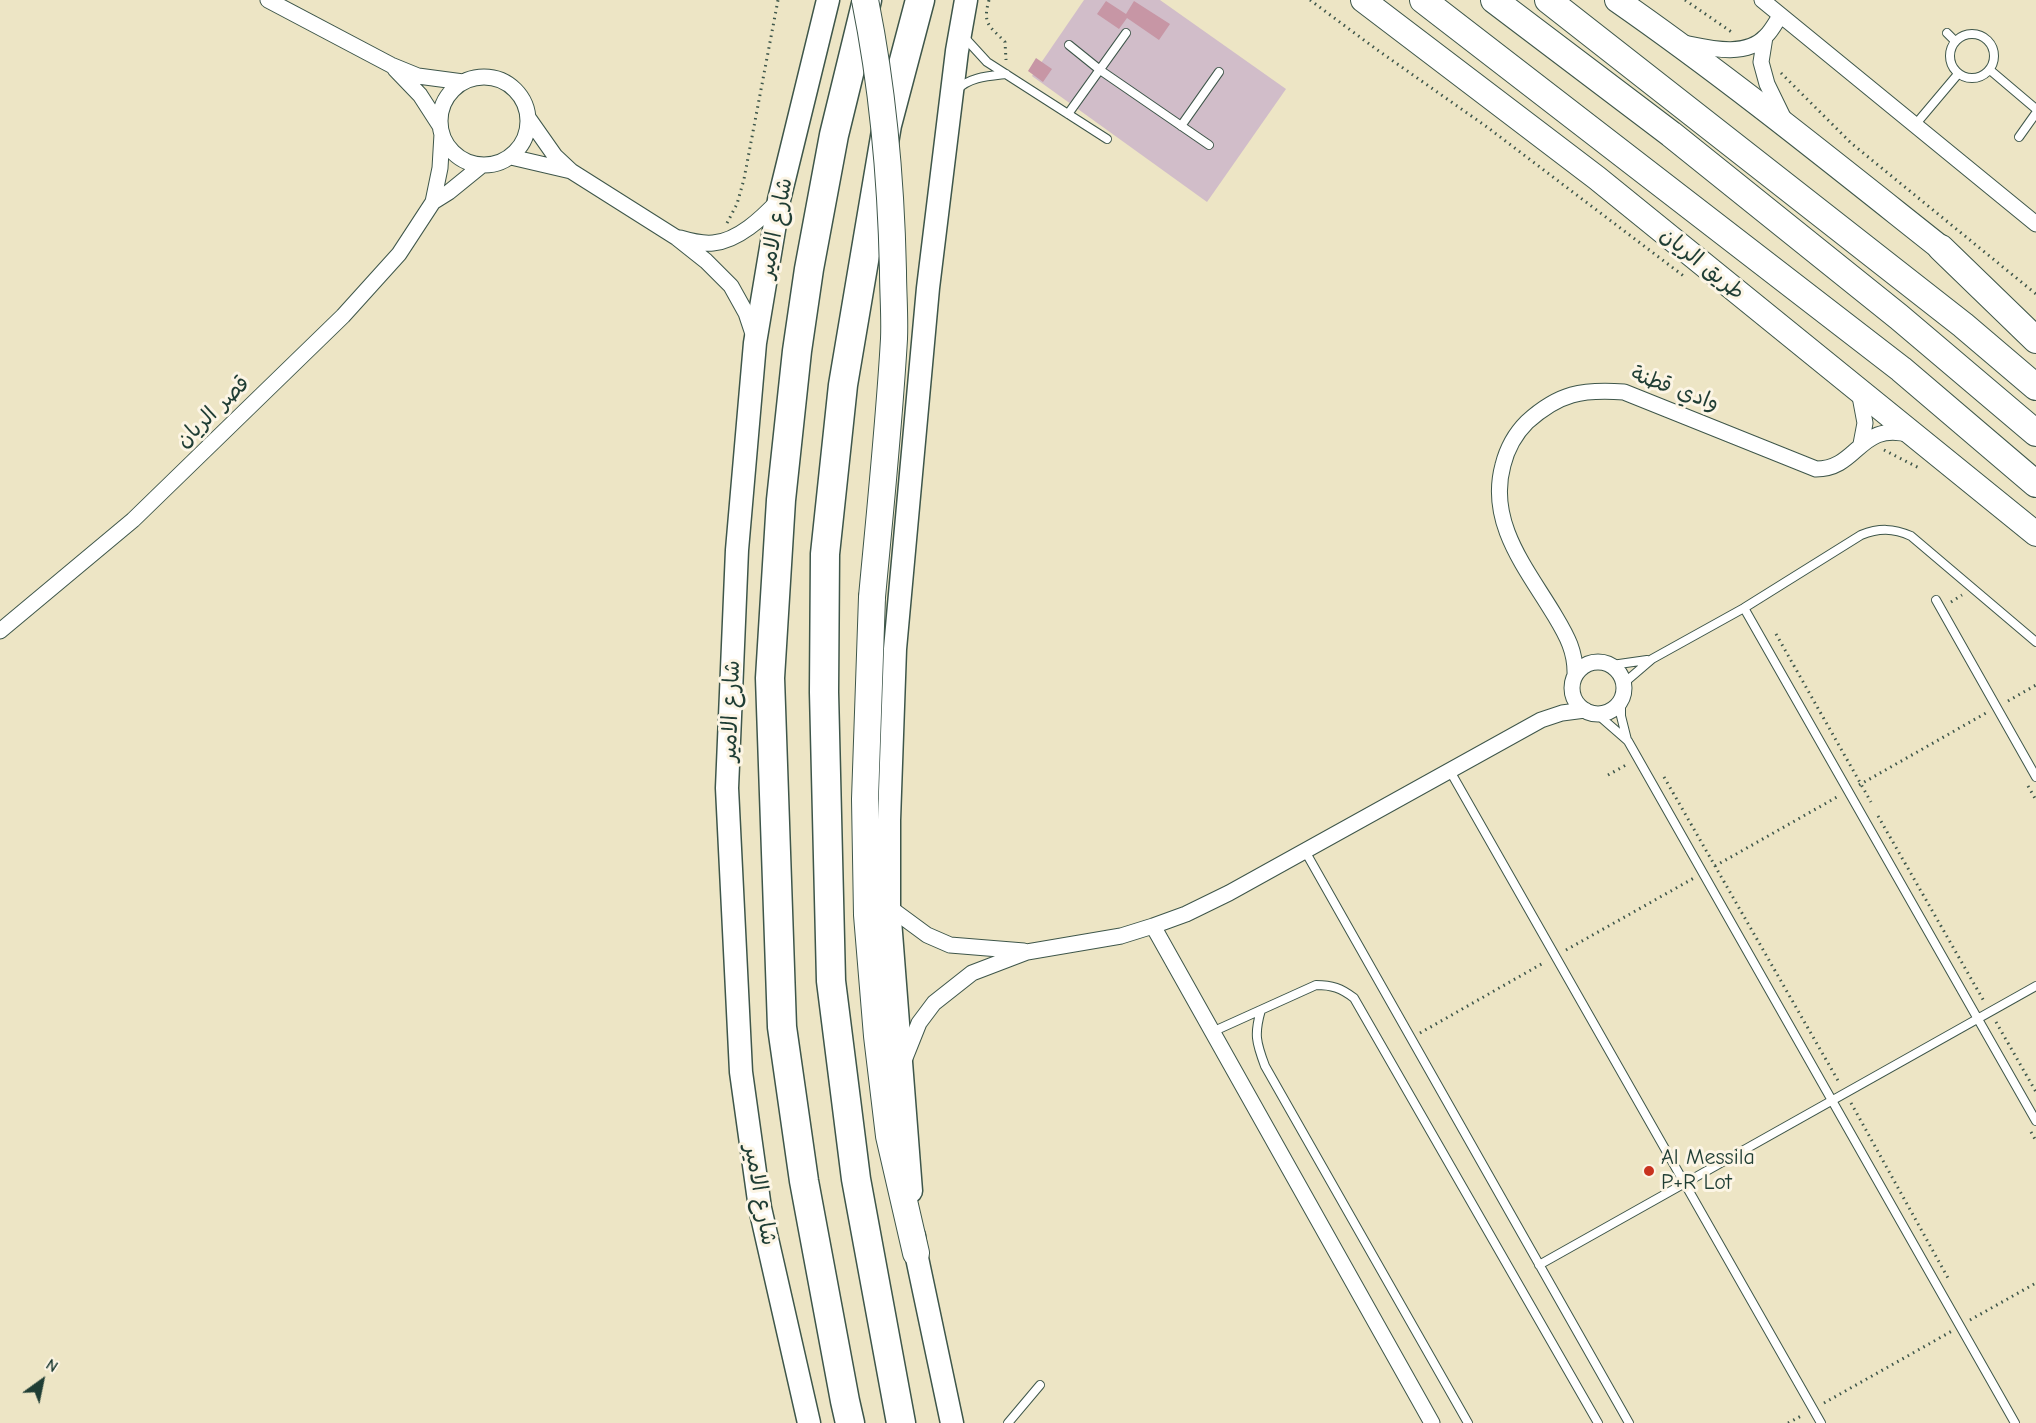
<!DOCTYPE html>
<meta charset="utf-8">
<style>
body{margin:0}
#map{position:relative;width:2036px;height:1423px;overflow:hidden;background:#ede5c5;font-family:"Comic Neue",sans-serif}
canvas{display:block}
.north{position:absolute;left:12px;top:1351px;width:60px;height:60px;-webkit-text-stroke:4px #fcf5e5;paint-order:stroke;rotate:33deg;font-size:16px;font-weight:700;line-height:24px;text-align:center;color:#1f3d34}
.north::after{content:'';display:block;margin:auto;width:21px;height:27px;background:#1f3d34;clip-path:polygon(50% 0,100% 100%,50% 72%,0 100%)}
</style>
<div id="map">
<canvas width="2036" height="1423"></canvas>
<div class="north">N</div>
</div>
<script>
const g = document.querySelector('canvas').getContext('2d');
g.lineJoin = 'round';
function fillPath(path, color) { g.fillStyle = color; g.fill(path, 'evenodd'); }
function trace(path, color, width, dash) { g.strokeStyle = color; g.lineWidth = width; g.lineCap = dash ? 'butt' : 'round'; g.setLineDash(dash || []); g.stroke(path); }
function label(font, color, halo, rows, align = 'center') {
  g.font = font + ' "Comic Neue","Playpen Sans Arabic",sans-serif'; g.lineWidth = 6; g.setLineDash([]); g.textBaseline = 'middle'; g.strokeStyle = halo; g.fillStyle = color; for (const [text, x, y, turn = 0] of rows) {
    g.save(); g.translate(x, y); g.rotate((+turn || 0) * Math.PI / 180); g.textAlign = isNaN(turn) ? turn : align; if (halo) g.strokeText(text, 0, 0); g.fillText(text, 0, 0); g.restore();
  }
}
fillPath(new Path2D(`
 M1084,0H1160L1286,89L1207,202L1032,76Z`), '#d1bdc9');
fillPath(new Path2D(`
 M1106,1L1126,14L1134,1L1170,24L1159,40L1127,18L1119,29L1097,14Z
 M1036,58L1052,69L1043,82L1028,71Z`), '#c796a5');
const service = new Path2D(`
 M1947,33L1955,41
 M1950 56a22 22 0 1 1 44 0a22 22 0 1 1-44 0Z
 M965,38L987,62L1107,139
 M1069,45L1100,70L1209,145
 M1990,70L2036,109
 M957,90C969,77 989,76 1006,74
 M1068,114L1126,33
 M1915,125L1958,74
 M1181,126L1219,72
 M2019,137L2036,113
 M1936,600L2036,777
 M1744,608L2036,1121
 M1612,665L1647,660
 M1624,683L1652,659L1744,608L1861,535C1879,528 1893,528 1911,536L2036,642
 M1621,701V716L1627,740
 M1597,714L1628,741L2015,1423
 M1450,771L1821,1423
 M1305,851L1629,1423
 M1261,1010C1254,1034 1256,1042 1265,1066L1468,1423
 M1212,1032L1316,985C1332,985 1341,988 1354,998L1598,1423
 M1539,1265L2036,986
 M1008,1423L1040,1385`);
const minor = new Path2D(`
 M268,0L391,65L418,76L463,82
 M1762,0L2036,224
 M1765,37L1761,62L1767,84L1784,119
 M1684,43C1709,48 1746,58 1766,36C1772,30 1776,22 1780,16
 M395,69L420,95L440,126
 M440 121a44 44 0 1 1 88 0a44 44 0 1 1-88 0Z
 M529,119L555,156L571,171L677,238L706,261L731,286L746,313L754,337
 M511,157L571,171
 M433,202L449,192L481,166
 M680,238C690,241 702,244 713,243C738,241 762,218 779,200
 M1859,391L1865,423L1861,444
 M0,631L133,520L343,316L399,254L433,202L440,168L442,134
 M1572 688a26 26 0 1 1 52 0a26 26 0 1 1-52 0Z
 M1575,676C1576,652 1567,636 1555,616C1527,569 1487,523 1503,465C1507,449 1515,434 1527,422C1559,393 1582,389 1624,392L1816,469C1859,469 1859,420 1911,435
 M889,907L927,935L950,945L1024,951
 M1153,926L1432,1423
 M905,1058L919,1023L934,1003L972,973L1027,952L1121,936L1153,926L1186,914L1229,893L1541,720L1562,713L1585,710`);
const secondary = new Path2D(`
 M911,1191L889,907V820L895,649L928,288L957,51L966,0
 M914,1236L916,1253L952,1423
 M809,1423L760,1208L741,1072L727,788L737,550L755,343L779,200L828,0`);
const primary = new Path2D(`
 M1363,0L1597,178L2036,534
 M1617,0C1729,78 1835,164 1941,248`);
const trunk = new Path2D(`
 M1423,0L1901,369L2036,484
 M1494,0L1671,134L1899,317L2036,433
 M1548,0L1963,325L2036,387
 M1941,248L2036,340
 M872,597L865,799L867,915L877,1036L889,1136L916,1253`);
const motorway = new Path2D(`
 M850,1423L845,1401L804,1181L782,1027L770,678L781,500L797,351L809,269L834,135L867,0
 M901,1423L856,1179L831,981L824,692L825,554L843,385L887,125L920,0`);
trace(service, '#3e564a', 10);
trace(minor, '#3e564a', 17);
trace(secondary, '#3e564a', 25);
trace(primary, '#3e564a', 26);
trace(trunk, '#3e564a', 28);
trace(motorway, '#3e564a', 31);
trace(new Path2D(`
 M989,0C982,25 990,26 1005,42L1006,60
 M1310,0L1376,49L1487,127L1685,277
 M1685,0L1733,33
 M1781,73L1851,143L2036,294
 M727,223L737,204L744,179L778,0
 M1884,450L1921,469
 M1951,602L1962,595
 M1776,634L1871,802
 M2008,701L2036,685
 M1608,775L1626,765L1627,767
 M1664,777L1840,1084
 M1859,785L1986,713
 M2028,786L2036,800
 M1878,816L1985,1003
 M1715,866L1837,797
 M1566,950L1694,878
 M1996,1022L2036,1092
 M1420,1033L1545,962
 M1851,1103L1948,1278
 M2031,1132L2036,1141
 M1970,1320L2036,1283
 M1824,1403L1952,1331
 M1788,1423L1803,1415`), '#3e564a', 3, [1.5, 4.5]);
trace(service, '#fff', 8);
trace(minor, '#fff', 15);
trace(secondary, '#fff', 22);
trace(primary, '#fff', 24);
trace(trunk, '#fff', 26);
trace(motorway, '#fff', 28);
const trunkBridge = new Path2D(`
 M865,0C883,89 891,180 893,271C893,293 895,316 894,339C889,425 880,511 872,597`);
trace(trunkBridge, '#3e564a', 28, []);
trace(trunkBridge, '#fff', 26);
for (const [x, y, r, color] of [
 [1649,1171,6,"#c8321e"]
]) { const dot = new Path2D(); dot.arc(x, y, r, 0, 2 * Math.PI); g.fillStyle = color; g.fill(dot); trace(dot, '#fcf5e5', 2); }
label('22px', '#1f3d34', '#fcf5e5', [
 ["شارع الامير",776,228,-79],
 ["طريق الريان",1702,264,39],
 ["وادي قطنة",1675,389,20],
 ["قصر الريان",213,412,-44],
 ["شارع الامير",731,711,-88],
 ["شارع الامير",760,1195,80]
]);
label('22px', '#1f3d34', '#fcf5e5', [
 ["Al Messila",1661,1158],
 ["P+R Lot",1661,1183]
], 'left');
</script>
